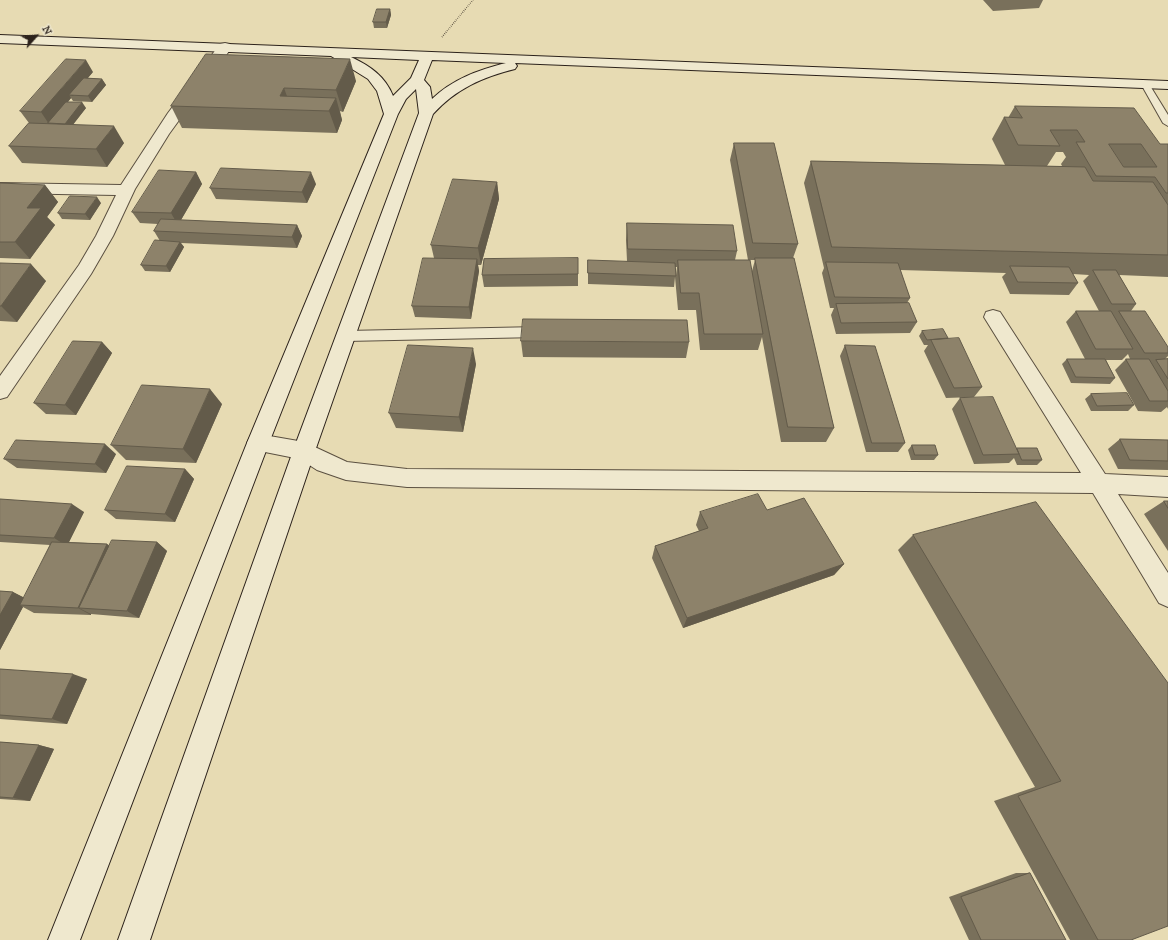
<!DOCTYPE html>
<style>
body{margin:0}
#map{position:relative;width:1168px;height:940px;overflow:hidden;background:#e7dbb3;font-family:"IM FELL French Canon",serif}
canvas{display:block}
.north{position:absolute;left:16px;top:16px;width:40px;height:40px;-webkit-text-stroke:3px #efe8ce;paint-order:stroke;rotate:63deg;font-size:11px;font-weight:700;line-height:16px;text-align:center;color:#2c221b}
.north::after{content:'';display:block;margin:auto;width:14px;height:18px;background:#2c221b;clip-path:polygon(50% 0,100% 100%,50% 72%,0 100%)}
</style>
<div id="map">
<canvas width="1168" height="940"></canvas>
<div class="north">N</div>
</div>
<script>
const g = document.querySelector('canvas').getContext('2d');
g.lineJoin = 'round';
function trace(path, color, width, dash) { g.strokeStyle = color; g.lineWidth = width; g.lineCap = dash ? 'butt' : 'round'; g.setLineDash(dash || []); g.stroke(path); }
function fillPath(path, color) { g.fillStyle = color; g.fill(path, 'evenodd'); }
const lane = new Path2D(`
 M1145,81L1149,84L1168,115V126L1163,123L1141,84Z
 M539,327L543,329L545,332L543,335L539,337L346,341L342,339L340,336L342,333L346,331Z`);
const street = new Path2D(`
 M225,43L230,44L232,47L169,134L135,189L113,236L91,274L7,397L0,399V376L79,265L96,236L116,195L0,193V183L121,185L168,113L220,44Z
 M993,310L1000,312L1105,474L1168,477V497L1118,494L1168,573V607L1159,603L1093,493L407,487L346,480L317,470L300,459L250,449L247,443L250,437L258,434L304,442L347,462L407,469L1081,473L984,317L986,312Z`);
const secondary = new Path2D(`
 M0,35L1168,81V89L515,63L517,66L515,69C482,77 456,89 433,114L315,451L150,940H118L293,451L419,113L416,89L406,99L398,114L269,443L80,940H48L247,443L384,114L377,91L368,79L331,56L0,43ZM351,57L419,60L411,78L393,96C385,76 370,66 351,57ZM432,60L506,63C478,70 453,79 432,99L430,87L424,80Z`);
trace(lane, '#5b5041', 2);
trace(street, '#5b5041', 2);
trace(secondary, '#2c221b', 2);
trace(new Path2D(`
 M442,37L473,0`), '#2c221b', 1.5, [0.5, 1.5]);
fillPath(lane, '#efe8ce');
fillPath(street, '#efe8ce');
fillPath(secondary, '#efe8ce');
fillPath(new Path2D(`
 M983,0H1043L1039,8L993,11Z
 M390,9L391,15L387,28H374L373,22Z
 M206,54L356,81L343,112L340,111L342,120L337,133L182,128L171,106Z
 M93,72L87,78L102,79L106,85L92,102L73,101L71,98L68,102L86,108L73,124L124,143L107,167L22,163L9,146L29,123L20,111Z
 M1015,106L1160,144H1168V277L1119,275L1136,304L1131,311L1168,347V356L1165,359H1168V409L1167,407L1161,412L1138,411L1115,370L1126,359H1130L1128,354L1122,360H1106L1115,378L1110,384L1071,383L1062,364L1067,359H1085L1066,322L1076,311H1099L1083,281L1089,275L1073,274L1078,283L1069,295L1010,294L1002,277L1006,273L900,270L910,298L907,303L917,322L910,333L836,334L831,315L834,308H830L822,273L824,268L804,183L811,161L1005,165L992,139L1004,117L1008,118ZM1056,152H1063L1066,157L1061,164L1062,166H1047Z
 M734,143L798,244L793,258L834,428L826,442H781L762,337L758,350H700L696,310H678L675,277L674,287L588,284V273L627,261L626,240L627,223L737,251L735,260L752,271L755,260H748L730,160ZM675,267H677L676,276Z
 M196,172L202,184L181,220L297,225L302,236L297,248L181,243L184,247L170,272L145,271L141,265L160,241L154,231L158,224L140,223L132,212Z
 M497,182L499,199L481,265H478L479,271L471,319L415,317L412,306L434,258L431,245Z
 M0,183L45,185L58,202L47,217L55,225L30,259L0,258Z
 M316,184L307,203L216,199L210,188Z
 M101,203L90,220L62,219L58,213Z
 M578,258V286L484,287L482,275Z
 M0,263L46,281L17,322L0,321Z
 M922,331L948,339L982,387L974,397L946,398L924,351L928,345H924L919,336Z
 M521,341L689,342L686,358L523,357Z
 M102,342L112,353L76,415L46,414L34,403Z
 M845,345L905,443L898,452H866L840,356Z
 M476,364L463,432L396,428L389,413Z
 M1091,394L1134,405L1128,411H1091L1085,399Z
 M960,398L1016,449L1017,448L1042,460L1037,465H1017L1014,458L1009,463L974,464L952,409Z
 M222,404L196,463L126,460L111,445Z
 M1120,439L1168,440V470L1118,469L1108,449Z
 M912,445L938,455L934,460H911L908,450Z
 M116,454L106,473L17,468L4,459Z
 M185,469L194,479L175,522L116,519L105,510Z
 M0,499L84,512L69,542L107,544L109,546L157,542L167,551L139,618L91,614V615L34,613L23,607L0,650V591L13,592L24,598L50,545L0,542Z
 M1164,501H1168V551L1144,514Z
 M1036,502L1131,940H1070L994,801L1035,787L898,550L913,535Z
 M767,510L844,564L834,575L683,628L652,558L655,546L699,531L696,525L700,512Z
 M0,669L87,679L67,724L0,719Z
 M0,742L39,745L54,749L30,801L0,799Z
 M1016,873H1030L1066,940H969L949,897Z`), '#79705b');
fillPath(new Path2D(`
 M390,9L391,15L387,28L386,22Z
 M350,59L356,81L343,112L336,90Z
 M86,60L93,72L73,96L69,95L71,98L49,124L41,112Z
 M102,79L106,85L92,102L88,96Z
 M284,88L292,110L280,96Z
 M336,98L342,120L337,133L329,111Z
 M82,102L86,108L69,130L65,124Z
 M114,126L124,143L107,167L96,149Z
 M196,172L202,184L178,225L171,213Z
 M311,172L316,184L307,203L302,192Z
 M497,182L499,199L481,265L478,248Z
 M45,185L58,202L47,217L55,225L30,259L15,242L27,208Z
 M97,197L101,203L90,220L85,214Z
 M297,225L302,236L297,248L292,237Z
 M180,242L184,247L170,272L166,266Z
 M477,259L479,271L471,319L469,307Z
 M31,264L46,281L17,322L1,306Z
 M102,342L112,353L76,415L65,405Z
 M473,348L476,364L463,432L459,417Z
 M210,389L222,404L196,463L183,449Z
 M105,444L116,454L106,473L95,464Z
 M185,469L194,479L175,522L165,514Z
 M72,504L84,512L67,546L54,538Z
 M157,542L167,551L139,618L127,611Z
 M107,544L118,552L79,608L91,614V615L78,608Z
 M844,564L834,575L683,628L687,618Z
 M13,592L27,599L20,605L23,607L0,650V615Z
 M73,674L87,679L67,724L52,719Z
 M39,745L54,749L30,801L13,798Z`), '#635b4a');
const building = new Path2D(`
 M377,9H390L386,22H373Z
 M206,54L350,59L336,90L284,88L280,96L336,98L329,111L171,106Z
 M66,59L86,60L41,112L20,111Z
 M84,78L102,79L88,96L69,95Z
 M66,102H82L65,124L48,123Z
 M1015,106L1134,108L1160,144H1168V193H1166L1155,177L1096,176L1076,142H1085L1077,130H1050L1060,146L1018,145L1004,117L1022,118ZM1109,144H1141L1157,167H1124Z
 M29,123L114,126L96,149L9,146Z
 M734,143H774L798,244L753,243Z
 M811,161L1085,167L1093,181L1153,182L1168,205V255L832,247Z
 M221,168L311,172L302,192L210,188Z
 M159,170L196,172L171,213L132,212Z
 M453,179L497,182L478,248L431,245Z
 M0,183L45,185L27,208H41L15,242H0Z
 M70,196L97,197L85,214L58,213Z
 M161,219L297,225L292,237L154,231Z
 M627,223L733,225L737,251L628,249Z
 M155,240L180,242L166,266L141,265Z
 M423,258L477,259L469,307L412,306Z
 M578,258V274L482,275L484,259Z
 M755,258H794L834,428L788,427Z
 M588,260L675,263L676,276L588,273Z
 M678,260H750L763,334H704L699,293H681Z
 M826,262L898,263L910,298L835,297Z
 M0,263L31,264L1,306H0Z
 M1010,266L1069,267L1078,283L1018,282Z
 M1093,270H1116L1136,304H1112Z
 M909,303L917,322L841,323L836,304Z
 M1076,311H1111L1133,349H1096Z
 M1119,311H1145L1168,347V353H1145Z
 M523,319L687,320L689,342L521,341Z
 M943,329L948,338L927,340L922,331Z
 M959,338L982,387L954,388L931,340Z
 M73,341L102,342L65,405L34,403Z
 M408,345L473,348L459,417L389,413Z
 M845,345L875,346L905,443H872Z
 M1067,359H1105L1115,378L1076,377Z
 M1126,359H1149L1168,391V401H1150Z
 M1168,359V379L1156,360Z
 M142,385L210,389L183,449L111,445Z
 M1127,393L1134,405L1097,406L1091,394Z
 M993,397L1019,454L983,455L960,398Z
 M1120,439L1168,440V461L1130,460Z
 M16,440L105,444L95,464L4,459Z
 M912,445H935L938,455H915Z
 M1017,448H1037L1042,460H1022Z
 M127,466L185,469L165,514L105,510Z
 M758,494L767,510L804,498L844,564L687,618L655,546L708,528L700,512Z
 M0,499L72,504L54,538L0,535Z
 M1164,501H1168V508Z
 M1036,502L1168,683V926L1131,940H1098L1018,796L1061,781L913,535Z
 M112,540L157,542L127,611L79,608Z
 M52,542L107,544L78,608L20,605Z
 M0,591L13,592L0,615Z
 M0,669L73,674L52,719L0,715Z
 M0,742L39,745L13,798L0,797Z
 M1030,873L1066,940H981L961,897Z`);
fillPath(building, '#8d826a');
trace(building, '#635b4a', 1);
</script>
